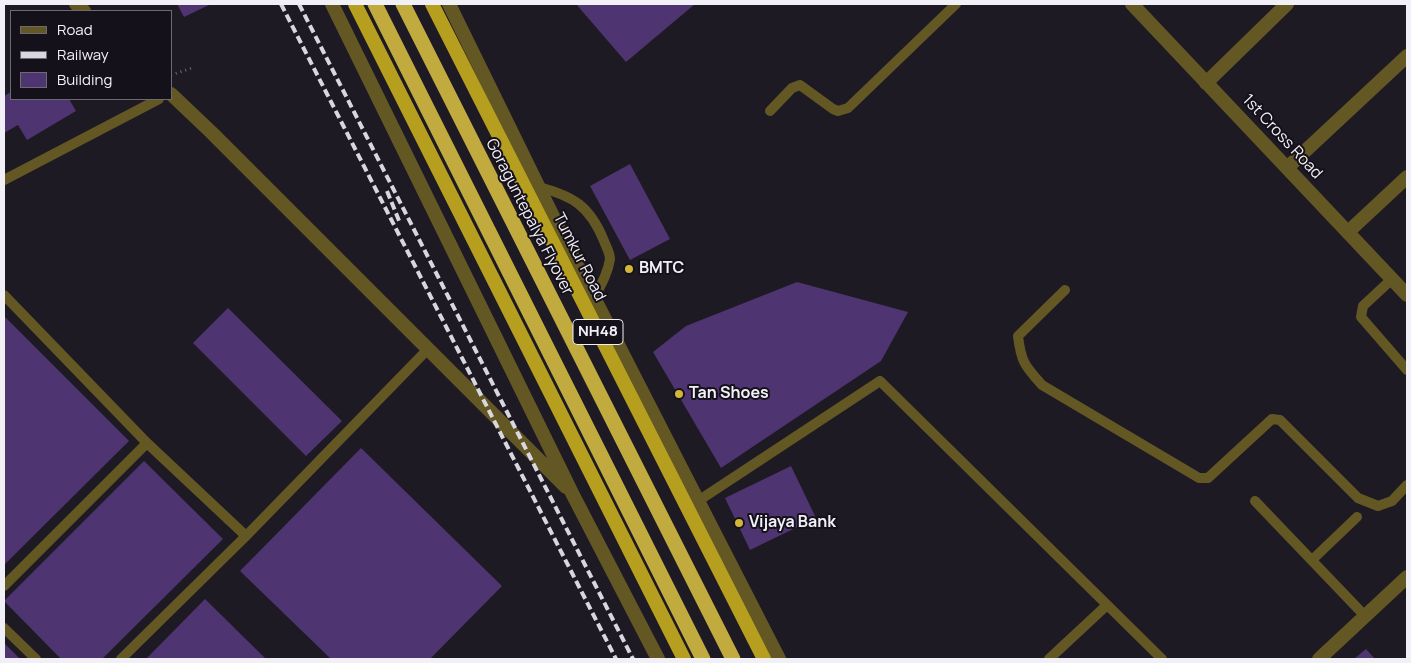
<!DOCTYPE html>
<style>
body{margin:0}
#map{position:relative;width:1411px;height:663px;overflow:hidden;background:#1e1a24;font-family:Manrope,sans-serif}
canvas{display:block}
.frame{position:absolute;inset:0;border:5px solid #f2f0f7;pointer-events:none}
.legend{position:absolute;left:10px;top:10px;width:162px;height:90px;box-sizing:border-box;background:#15111a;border:1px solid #6d6a72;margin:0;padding:6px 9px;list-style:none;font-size:15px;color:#f2f0f7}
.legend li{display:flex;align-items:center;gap:10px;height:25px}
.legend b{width:25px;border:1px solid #6d6a72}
</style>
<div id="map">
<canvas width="1411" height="663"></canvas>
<div class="frame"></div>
<ul class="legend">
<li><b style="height:6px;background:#635724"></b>Road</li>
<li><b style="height:6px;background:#d9d7de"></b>Railway</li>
<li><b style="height:14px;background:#4e3470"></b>Building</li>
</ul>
</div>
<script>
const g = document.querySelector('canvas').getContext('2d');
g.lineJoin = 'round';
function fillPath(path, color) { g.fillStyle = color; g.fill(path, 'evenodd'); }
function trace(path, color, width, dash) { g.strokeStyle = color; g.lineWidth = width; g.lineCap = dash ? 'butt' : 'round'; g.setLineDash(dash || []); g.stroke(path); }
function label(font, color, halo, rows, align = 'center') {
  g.font = font + ' Manrope,sans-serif'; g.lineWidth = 4; g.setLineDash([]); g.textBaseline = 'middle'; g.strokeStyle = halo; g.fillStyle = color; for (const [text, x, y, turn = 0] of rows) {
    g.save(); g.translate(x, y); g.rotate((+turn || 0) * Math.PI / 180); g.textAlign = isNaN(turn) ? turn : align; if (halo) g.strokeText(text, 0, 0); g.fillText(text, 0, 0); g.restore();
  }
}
fillPath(new Path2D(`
 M177,4H211L184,17Z
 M576,4H695L626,62Z
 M11,92V99H69L76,111L27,140L18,125L4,133V96Z
 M630,164L670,239L630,260L590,186Z
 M797,282L908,312L881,361L721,468L653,352L686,326Z
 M228,308L342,421L306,456L193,343Z
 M4,316L129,441L4,565Z
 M361,448L502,586L430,659H331L240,571Z
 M144,461L223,539L102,659H61L4,601Z
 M791,466L816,518L750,550L725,498Z
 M205,599L266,659H146Z
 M4,643L20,659H4Z
 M1366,649L1375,659H1354Z`), '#4e3470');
trace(new Path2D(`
 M171,75L192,68`), '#6d6a73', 3, [1, 4]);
trace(new Path2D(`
 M770,111L792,88L800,85L833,109L838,111L848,108L956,4
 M4,180L159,99
 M539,187C573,196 590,206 604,241C606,246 610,253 610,259C608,273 601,285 594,298
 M1392,279L1363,306L1361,317L1407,370
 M1065,290L1018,336C1021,362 1025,366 1042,385L1199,478H1208L1272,419L1280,420L1358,498L1378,506L1392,501L1407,485
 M4,295L147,443L246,536
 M698,501L880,381L1162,659
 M1255,501L1365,616
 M1312,560L1357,517
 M4,586L147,443
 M4,628L36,659
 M121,659L246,536L428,349
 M1049,659L1107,605`), '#635724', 10);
trace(new Path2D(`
 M1132,4L1407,295
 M1206,83L1287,4
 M1287,168L1407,56
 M1348,232L1407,177`), '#635724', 14);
trace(new Path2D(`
 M76,4L84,11
 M332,4L573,495L658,659
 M449,4L568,247L779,659
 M171,94L211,132L566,487
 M1319,659L1407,577`), '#635724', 14);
trace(new Path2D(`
 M355,4L684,659
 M432,4L764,659`), '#b69e1f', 14);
trace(new Path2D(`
 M375,4L703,659
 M403,4L733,659`), '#c2ab3e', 15);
trace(new Path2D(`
 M281,4L616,659
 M299,4L633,659
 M387,191L400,223`), '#d9d7de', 4, [8, 4]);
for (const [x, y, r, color] of [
 [629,269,5,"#d2b736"],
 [679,394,5,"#d2b736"],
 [739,523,5,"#d2b736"]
]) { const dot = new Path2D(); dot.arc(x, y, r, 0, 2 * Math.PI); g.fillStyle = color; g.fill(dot); trace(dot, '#15111a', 2); }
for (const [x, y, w] of [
 [598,332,50]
]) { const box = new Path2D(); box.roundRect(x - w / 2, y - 12.5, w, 25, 4); g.fillStyle = '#15111a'; g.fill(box); trace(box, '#f2f0f7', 1); }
label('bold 15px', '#f2f0f7', null, [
 ["NH48",598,332]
]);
label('16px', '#f2f0f7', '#15111a', [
 ["1st Cross Road",1282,137,47],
 ["Goraguntepalya Flyover",529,217,63],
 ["Tumkur Road",579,257,63]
]);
label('bold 16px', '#f2f0f7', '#15111a', [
 ["BMTC",639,269],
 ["Tan Shoes",689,394],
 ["Vijaya Bank",749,523]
], 'left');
</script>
